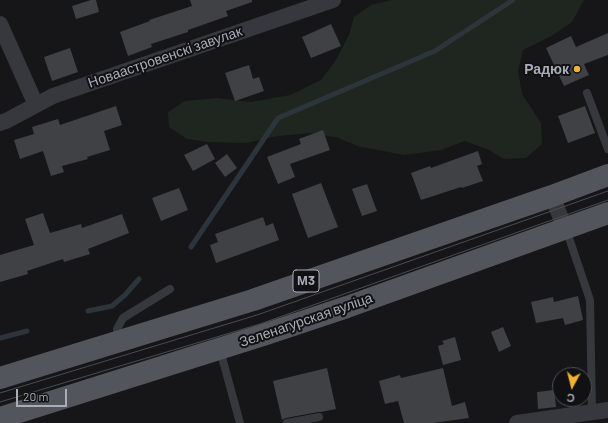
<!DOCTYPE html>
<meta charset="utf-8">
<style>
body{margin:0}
#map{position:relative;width:608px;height:423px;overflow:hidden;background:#161618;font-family:Barlow,sans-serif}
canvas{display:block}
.north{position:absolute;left:552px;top:367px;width:40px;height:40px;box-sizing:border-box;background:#111113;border:1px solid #4d4f55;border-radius:50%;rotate:187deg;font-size:11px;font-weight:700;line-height:16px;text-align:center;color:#a8adb8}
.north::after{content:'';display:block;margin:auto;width:14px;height:18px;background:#f2b134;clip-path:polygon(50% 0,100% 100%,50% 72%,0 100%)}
.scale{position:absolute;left:16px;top:389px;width:51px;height:18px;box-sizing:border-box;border:2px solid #a8adb8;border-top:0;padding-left:5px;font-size:12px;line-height:14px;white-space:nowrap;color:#a8adb8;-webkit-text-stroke:3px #111113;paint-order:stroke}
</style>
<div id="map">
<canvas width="608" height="423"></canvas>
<div class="north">С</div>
<div class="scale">20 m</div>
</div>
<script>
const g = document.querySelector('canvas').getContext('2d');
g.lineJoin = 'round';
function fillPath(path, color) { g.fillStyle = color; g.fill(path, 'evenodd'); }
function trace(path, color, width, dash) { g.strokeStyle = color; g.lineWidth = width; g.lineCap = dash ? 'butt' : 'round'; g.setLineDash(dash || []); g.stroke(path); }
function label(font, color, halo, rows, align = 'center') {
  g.font = font + ' Barlow,sans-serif'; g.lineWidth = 4; g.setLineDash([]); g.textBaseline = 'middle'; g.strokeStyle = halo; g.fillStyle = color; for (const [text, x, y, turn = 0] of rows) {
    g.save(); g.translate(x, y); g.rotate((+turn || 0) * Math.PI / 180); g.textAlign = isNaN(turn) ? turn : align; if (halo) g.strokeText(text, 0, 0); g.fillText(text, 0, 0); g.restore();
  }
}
fillPath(new Path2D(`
 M391,0H584L572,22L553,35L523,50L518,71L522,94L541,123L542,144L526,158L504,159L489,150L465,141L441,150L404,155L357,146L339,138L311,133L278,136L246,143L209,142L187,139L169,127L168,112L185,101L217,98L251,102L290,95L321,80L336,60L349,35L354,17L371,5Z`), '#1e261f');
trace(new Path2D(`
 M191,247L278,118L435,51L513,0
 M88,311L112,306L125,295L139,279
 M0,338L27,331`), '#2c353c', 5);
fillPath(new Path2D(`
 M91,0H96L99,12L76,19L72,6Z
 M190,0H252V2L226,11L228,16L188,30V32L151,44L152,47L128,56L120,32L150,21L149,20L192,6Z
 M331,24L341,46L311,58L302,37Z
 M608,33V55L584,64L589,75L564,86L546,48L571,36L576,47Z
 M70,48L78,72L52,81L44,57Z
 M249,65L253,79L259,77L264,91L235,101L225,73Z
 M116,106L122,125L104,131L110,150L87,157L88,159L62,166L64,172L51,176L43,151L20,159L14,140L34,134L32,127L58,119L60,125Z
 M585,106L595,133L568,143L558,116Z
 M323,130L330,150L290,164L295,177L278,184L267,157L301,144L299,139Z
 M207,144L215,159L193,171L184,155Z
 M478,151L482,164L477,166L483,181L462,188L461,187L421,200L411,173L430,166L431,168Z
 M227,154L237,168L225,177L215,163Z
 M321,183L338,227L308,238L292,194Z
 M367,184L377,211L362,216L352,189Z
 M179,188L188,210L161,221L152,198Z
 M43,213L50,233L81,224L82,228L122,214L129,233L88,249L90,254L64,262L63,259L27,271L28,274L0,282V255L34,245L25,219Z
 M263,217L266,226L273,223L279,240L216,263L210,245L218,242L215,234Z
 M578,296L583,320L565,325L563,318L536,323L531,302L553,297L554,302Z
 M503,327L511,346L499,352L491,332Z
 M455,337L461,360L443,365L438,346L444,344L442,341Z
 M327,368L336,409L321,412H318L286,418L282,420L273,381Z
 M443,368L452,406L465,402L469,418L433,423H404L398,401L385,404L379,381L400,375L401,378Z
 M554,390L556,407L538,409L537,392Z`), '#404145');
trace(new Path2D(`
 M587,93L608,149
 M566,229L590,300L592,412
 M118,341L117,329L123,318L170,289
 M220,350L240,423
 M287,423L319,417`), '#37383d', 8);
trace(new Path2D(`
 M0,24L36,105
 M0,123L6,121L53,96L333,0
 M552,196L565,228
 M517,423L608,410`), '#37383d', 16);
trace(new Path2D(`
 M0,378L253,300L552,196L608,175
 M0,418L263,335L347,307L608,213`), '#53555c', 22);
trace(new Path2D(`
 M0,393L257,315L608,191
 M0,402L260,324L608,200`), '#4a4c52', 1);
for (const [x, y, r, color] of [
 [577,69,4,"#f2b134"]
]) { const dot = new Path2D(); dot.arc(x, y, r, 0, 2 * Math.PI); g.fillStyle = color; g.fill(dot); trace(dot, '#111113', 1.5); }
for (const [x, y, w] of [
 [306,281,26]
]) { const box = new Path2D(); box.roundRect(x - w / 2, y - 11, w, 22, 3); g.fillStyle = '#111113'; g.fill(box); trace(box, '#a8adb8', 1); }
label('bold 13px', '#a8adb8', null, [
 ["М3",306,281]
]);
label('14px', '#a8adb8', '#111113', [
 ["Новаастровенскі завулак",165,57,-19],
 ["Зеленагурская вуліца",306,320,-19]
]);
label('bold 14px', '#a8adb8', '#111113', [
 ["Радюк",569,69]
], 'right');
</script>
